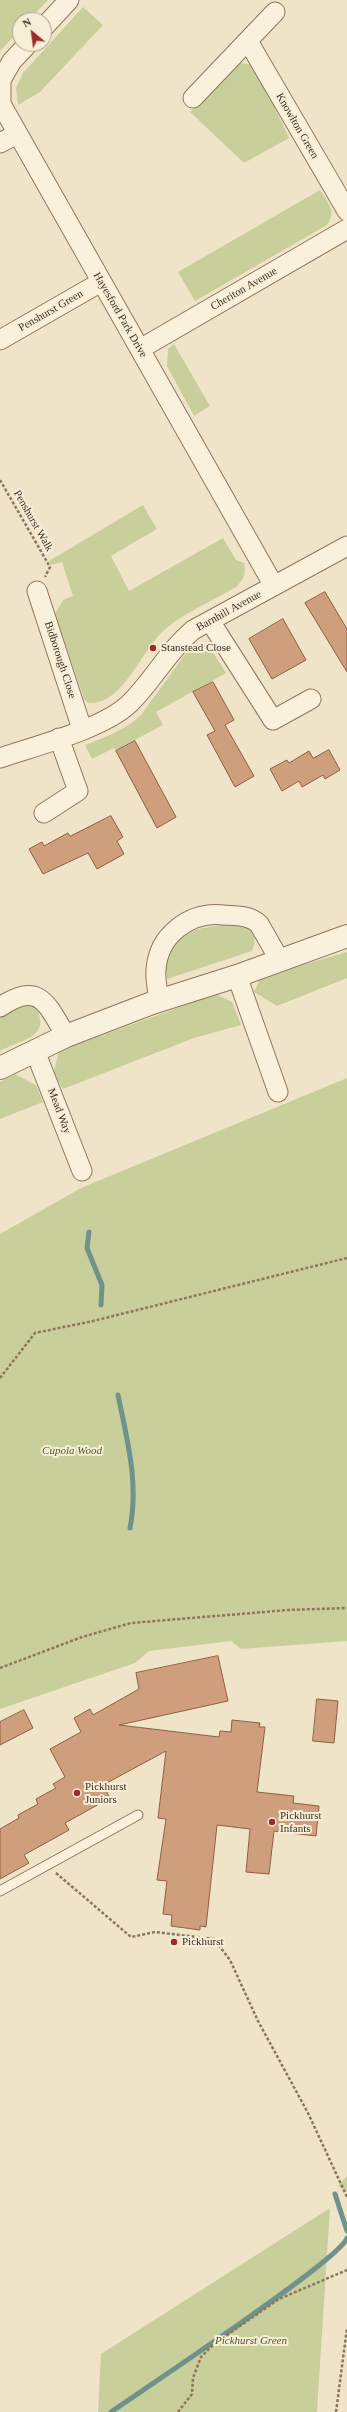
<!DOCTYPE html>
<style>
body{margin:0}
#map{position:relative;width:347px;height:2412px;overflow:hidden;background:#f0e4c8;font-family:"Times New Roman",serif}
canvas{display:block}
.north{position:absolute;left:12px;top:12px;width:40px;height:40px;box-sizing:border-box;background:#f7eed8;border:1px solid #ada18e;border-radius:50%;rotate:331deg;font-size:11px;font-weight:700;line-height:16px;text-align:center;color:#3d2e20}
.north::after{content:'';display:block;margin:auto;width:14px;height:18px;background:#9e2a2b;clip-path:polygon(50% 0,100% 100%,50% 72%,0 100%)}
</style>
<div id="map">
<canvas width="347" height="2412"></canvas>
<div class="north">N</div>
</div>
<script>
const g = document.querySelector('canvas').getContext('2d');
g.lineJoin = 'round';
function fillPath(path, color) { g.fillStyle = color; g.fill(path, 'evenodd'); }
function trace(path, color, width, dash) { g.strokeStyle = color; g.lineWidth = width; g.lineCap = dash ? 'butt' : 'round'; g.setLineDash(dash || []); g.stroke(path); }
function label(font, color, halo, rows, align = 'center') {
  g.font = font + ' "Times New Roman",serif'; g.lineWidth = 4; g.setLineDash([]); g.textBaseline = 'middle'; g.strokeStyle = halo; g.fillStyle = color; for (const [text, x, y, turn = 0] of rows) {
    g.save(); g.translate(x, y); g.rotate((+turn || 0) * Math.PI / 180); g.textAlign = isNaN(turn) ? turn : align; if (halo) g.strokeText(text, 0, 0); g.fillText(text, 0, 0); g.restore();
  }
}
fillPath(new Path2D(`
 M0,0H48L29,20H20V30L0,51Z
 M83,7L103,25L40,92L18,105L16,88L23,73Z
 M239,63L249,64L256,68L289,138L244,163L190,112Z
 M320,190C328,203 337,212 327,225L195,301L178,272Z
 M174,344L210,406L194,416L167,366L168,349Z
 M143,505L157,529L111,556L129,591L223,538L236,560L244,563C246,574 244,579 236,587C214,600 181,614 162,632C141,652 122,706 88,703L84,699L55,614L63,600L73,596L62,562L51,565L49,561Z
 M205,645L211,649L226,673L156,712L163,725L116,750L114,748L92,759L85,745C106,737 125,730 141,715L186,653Z
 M228,924L247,925C255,934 257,940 252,951L167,979L165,960L177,940L197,929Z
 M347,952V978L277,1006L254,992L261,977Z
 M216,994L232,1002L241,1025L194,1038L63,1089L53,1075L59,1051Z
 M33,1001C53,1037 28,1037 0,1051V1015Z
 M15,1074L36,1085L43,1102L0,1119V1082Z
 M347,1078V1641L241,1649L231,1641L149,1651L135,1663L0,1709V1234L81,1188Z
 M347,2176V2192L338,2186Z
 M330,2208L317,2412H98L101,2354Z`), '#c9cf9b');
trace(new Path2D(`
 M89,1232L87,1248L102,1285L101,1305
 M118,1395C127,1439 139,1483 130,1528
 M335,2194L347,2231
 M111,2412C144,2389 341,2259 347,2238`), '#6f938a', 5);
const building = new Path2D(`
 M325,592L347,629V672L305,603Z
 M283,619L306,660L272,679L249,639Z
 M213,682L234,720L225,725L254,776L235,787L207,735L215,731L193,692Z
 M135,741L176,817L157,828L116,751Z
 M329,750L340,770L325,779L323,775L302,787L299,781L282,791L270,769L287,760L289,763L309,751L313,758Z
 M111,816L123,837L117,841L124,854L97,869L88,853L43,874L29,849L42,842L44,846L68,833L70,836Z
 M218,1656L228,1701L119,1725L219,1737L220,1731L231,1732L232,1720L260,1723L259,1727H265L257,1792L294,1796L293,1803L319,1806L316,1836L274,1831L269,1874L246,1872L250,1829L217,1825L206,1927L200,1926V1930L171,1926L172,1915L163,1914L167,1881L157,1880L166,1819L158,1818L166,1751L103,1785L110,1798L65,1823L69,1830L24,1855L29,1863L0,1879V1829L19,1818L18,1815L38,1804L36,1799L56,1788L53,1784L65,1777L50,1749L81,1732L74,1718L90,1709L93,1715L139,1689L136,1673Z
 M317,1699L338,1701L334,1743L313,1741Z
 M24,1710L33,1728L0,1745V1722Z`);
fillPath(building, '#cf9f7d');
trace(building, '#8d5f41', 1);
const service = new Path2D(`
 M0,1891L138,1815`);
const minor = new Path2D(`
 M44,27L69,0
 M248,41L347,211
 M28,44L12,61L1,80V104L274,586
 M193,98L275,12
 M0,143L17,134
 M0,340L101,282
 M140,349L347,229
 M37,591L82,729
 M210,621L273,720L311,699
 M0,758C35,746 103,729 129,704C153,681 167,652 193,630L347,546
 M44,813L78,791L59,738
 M237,976L278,1092
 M159,1001C158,991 155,980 156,970C158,935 190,911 224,915C237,916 249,915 259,924L279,959
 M0,1007C39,980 47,1004 66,1036
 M35,1051L82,1171`);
const tertiary = new Path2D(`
 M0,1068L66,1036L152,1003L237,976L347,936`);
trace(service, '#8d765c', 11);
trace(minor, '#8d765c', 21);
trace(tertiary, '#8d765c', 24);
trace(new Path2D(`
 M0,480L50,567L45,577
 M0,1378L35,1333L93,1321L347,1258
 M0,1668L82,1637L131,1623L288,1610L347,1608
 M56,1873L131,1937L155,1932L214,1939L230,1960L258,2021L308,2113L347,2197
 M178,2412L192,2394L193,2378L201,2357L214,2344L279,2299L347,2270
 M336,2412L347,2328`), '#8d765c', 2.5, [3, 2]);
trace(service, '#faf1dc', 9);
trace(minor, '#faf1dc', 19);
trace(tertiary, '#faf1dc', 22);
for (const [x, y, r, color] of [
 [153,648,4,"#9e2a2b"],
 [77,1793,4,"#9e2a2b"],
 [272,1822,4,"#9e2a2b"],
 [174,1942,4,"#9e2a2b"]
]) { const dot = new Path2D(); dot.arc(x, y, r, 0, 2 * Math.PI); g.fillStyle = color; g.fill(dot); trace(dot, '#f7eed8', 1.5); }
label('11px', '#3d2e20', '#f7eed8', [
 ["Knowlton Green",297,126,60],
 ["Cheriton Avenue",244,289,-30],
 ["Penshurst Green",51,311,-30],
 ["Hayesford Park Drive",120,315,60],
 ["Penshurst Walk",33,521,60],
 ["Barnhill Avenue",229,611,-29],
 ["Bidborough Close",60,660,72],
 ["Mead Way",59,1111,69]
]);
label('11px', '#3d2e20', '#f7eed8', [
 ["Stanstead Close",161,648],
 ["Pickhurst",85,1787],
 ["Juniors",85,1800],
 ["Pickhurst",280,1816],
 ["Infants",280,1829],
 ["Pickhurst",182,1942]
], 'left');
label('italic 11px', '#4d5a26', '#f7eed8', [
 ["Cupola Wood",72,1451],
 ["Pickhurst Green",251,2341]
]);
</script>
